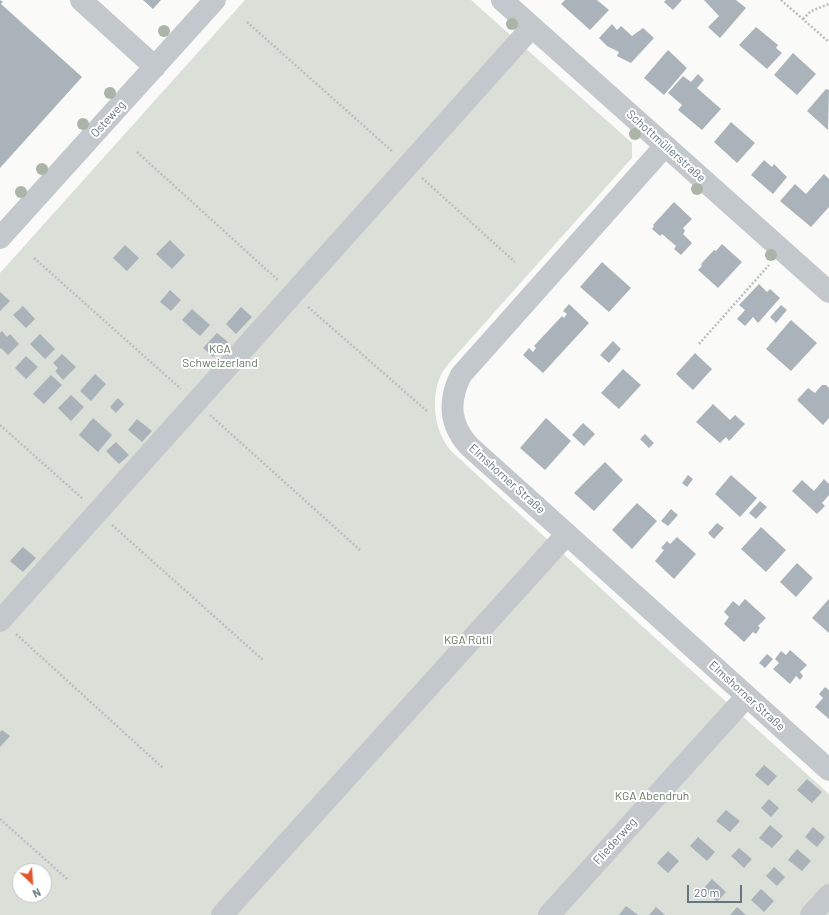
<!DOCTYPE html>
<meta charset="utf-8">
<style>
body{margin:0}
#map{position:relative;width:829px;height:915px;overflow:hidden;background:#fafaf8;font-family:Barlow,sans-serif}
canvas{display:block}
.north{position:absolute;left:12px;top:863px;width:40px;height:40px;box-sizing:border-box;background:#fff;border:1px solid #c1c8cd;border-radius:50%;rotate:155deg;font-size:11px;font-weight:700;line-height:16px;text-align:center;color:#657683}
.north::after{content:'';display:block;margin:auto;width:14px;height:18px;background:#e4572e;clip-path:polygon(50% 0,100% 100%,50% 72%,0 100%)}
.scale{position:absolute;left:687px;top:885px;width:55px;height:18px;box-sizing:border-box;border:2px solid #657683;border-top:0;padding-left:5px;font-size:12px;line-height:14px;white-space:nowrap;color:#657683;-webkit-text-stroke:3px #fff;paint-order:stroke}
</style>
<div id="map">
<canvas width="829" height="915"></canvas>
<div class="north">N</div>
<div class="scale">20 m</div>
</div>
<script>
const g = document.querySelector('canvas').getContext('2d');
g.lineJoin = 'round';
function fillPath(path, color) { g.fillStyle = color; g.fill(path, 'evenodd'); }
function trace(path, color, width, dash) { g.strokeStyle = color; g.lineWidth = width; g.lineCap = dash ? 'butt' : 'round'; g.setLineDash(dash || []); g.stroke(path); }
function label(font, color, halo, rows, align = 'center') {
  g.font = font + ' Barlow,sans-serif'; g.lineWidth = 4; g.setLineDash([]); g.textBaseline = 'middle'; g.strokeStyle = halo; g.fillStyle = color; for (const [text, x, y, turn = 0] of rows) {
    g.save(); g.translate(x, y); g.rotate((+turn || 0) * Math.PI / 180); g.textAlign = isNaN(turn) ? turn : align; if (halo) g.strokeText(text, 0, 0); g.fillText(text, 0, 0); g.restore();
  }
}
fillPath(new Path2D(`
 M245,0H471L632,143V158L450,362C447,366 443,370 441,375C430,399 434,431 451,451L643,627L829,794V915H0V273ZM20,871H44V895H20Z`), '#dadfd7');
fillPath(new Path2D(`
 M0,0L3,2L1,4L82,77L0,168Z
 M143,0H161L153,9Z
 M565,0H597L609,10L590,30L561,4Z
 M666,0H682L673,10L664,2Z
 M704,0H736L746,8L720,38L708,27L719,16Z
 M612,24L617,30L621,26L632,36L643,28L654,38L631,63L617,56L619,52L607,46L599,38Z
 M756,27L778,45L776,48L782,53L767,69L739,45Z
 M668,50L687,68L664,95L644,78Z
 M793,53L816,74L797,95L774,75Z
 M698,74L704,80L697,88L721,109L702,130L678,110L682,105L668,93L683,76L691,82Z
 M826,89L829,90L828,130L807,111Z
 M731,122L755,143L737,163L714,142Z
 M764,160L772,167L774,164L787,177L773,194L751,175Z
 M824,174L829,179V207L811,227L780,201L795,184L806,194Z
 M674,202L692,219L683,228L685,231L683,234L692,243L681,255L674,249L676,246L662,234L660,236L652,229L654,226L653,225Z
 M170,240L185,255L172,269L156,254Z
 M722,244L742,262L718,288L698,270L702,266L701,264L714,250L716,251Z
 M125,245L139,258L127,271L113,258Z
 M602,262L631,288L609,312L580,287Z
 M759,284L767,292L770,289L780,298L758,323L753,317L745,326L737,319L745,310L739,305Z
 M170,290L181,300L171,311L160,302Z
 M0,292L10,301L0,311Z
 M569,304L589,323L543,373L523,355L529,348L533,352L536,348L534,346L562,316L564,318L567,314L563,311Z
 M781,305L787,310L776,323L770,317Z
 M23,306L35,319L26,328L13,315Z
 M241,307L252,317L236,334L226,324Z
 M192,309L210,325L200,336L182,320Z
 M791,320L817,343L791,371L766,349Z
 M2,331L7,337L10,334L19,344L8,355L1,348L0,349V333Z
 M217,333L228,342L213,357L203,348Z
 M40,334L55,349L45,359L30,344Z
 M613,341L621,349L609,363L600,355Z
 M695,353L712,369L693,390L676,374Z
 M62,354L76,367L63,380L55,371L58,368L53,363Z
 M26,356L38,367L26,379L15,368Z
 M623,369L641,385L619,409L601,393Z
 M95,374L106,384L91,401L80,391Z
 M51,375L62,385L44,404L33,394Z
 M822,385H826L829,388V418L823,425L797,400L808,388L815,393Z
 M71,395L84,407L71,421L58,408Z
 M118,398L124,404L116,413L110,407Z
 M713,404L730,420L735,415L745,424L729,441L726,437L720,443L696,422Z
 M93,418L112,435L98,452L79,435Z
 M546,418L571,441L545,470L520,448Z
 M137,419L152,431L142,442L128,430Z
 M583,423L595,434L584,446L572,435Z
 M645,434L654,443L649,448L640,439Z
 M116,442L129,455L119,464L106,451Z
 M605,462L623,480L594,511L574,493Z
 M688,475L693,479L687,487L682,483Z
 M731,475L757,498L740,517L715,494Z
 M824,479L829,484V495L822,503L825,506L817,514L792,491L802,480L814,491Z
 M760,501L767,507L756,519L749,513Z
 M637,503L657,521L632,549L612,530Z
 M671,509L678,515L668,526L661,521Z
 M717,523L724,528L714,539L708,533Z
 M761,527L786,550L766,572L741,549Z
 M677,537L696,554L674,579L655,561L664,550L661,548L667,541L670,544Z
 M23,547L36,558L23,572L10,561Z
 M797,563L813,578L796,597L780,582Z
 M745,599L766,618L758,626L760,628L756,634L753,632L744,642L724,624L729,617L724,612L733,601L739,606Z
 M829,599V633L812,618Z
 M790,650L807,665L800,672L803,676L800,680L796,676L790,684L773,669L779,663L775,659L781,651L786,655Z
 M767,654L773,659L765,668L759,663Z
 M825,687L829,690V719L815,707L823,698L819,694Z
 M2,730L10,736L0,747V732Z
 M764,765L777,776L768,786L755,775Z
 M807,779L822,792L812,803L797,790Z
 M769,799L779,808L771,817L761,808Z
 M726,810L740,821L730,832L716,821Z
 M770,825L783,836L772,848L759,838Z
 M813,827L825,837L817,847L805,837Z
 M698,837L715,852L707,861L690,846Z
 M739,848L752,859L744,868L731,856Z
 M797,849L811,861L802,871L788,860Z
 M668,851L679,861L668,873L657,863Z
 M774,867L785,877L777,886L766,876Z
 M712,879L726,892L717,902L703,889Z
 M761,889L774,901L764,912L751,900Z
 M626,906L638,915H619Z
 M656,907L665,915H649Z
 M737,907L746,915H730Z`), '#aab3b9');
trace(new Path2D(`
 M781,0L829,42
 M803,19L811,11L829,4
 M247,22L393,152
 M137,152L279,281
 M422,178L515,262
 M34,258L181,389
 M308,307L428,412
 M699,344L769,265
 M210,415L360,550
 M0,425L83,499
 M112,525L263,660
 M16,634L163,768
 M0,819L67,879`), '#bbbfc2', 2.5, [2, 2]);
trace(new Path2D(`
 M81,0L155,67
 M502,0L829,292
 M665,146L461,375C448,401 449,424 469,446L829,770
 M0,238L215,0
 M0,621L532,27
 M222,915L567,534
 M549,915L747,696
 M811,915L829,895`), '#c3c8cc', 22);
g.fillStyle = '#aab4a7';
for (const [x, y] of [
 [512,24],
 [164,31],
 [110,93],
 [83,124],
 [635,134],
 [42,169],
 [697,189],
 [21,192],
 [771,255]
]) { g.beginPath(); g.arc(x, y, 6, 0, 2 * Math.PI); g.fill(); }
label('12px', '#657683', '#fff', [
 ["Osteweg",108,119,-48],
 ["Schottmüllerstraße",666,146,42],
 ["Elmshorner Straße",507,479,42],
 ["Elmshorner Straße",747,696,42],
 ["Fliederweg",615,841,-48]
]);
label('12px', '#687a64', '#fff', [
 ["KGA",220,349],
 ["Schweizerland",220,363],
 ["KGA Rütli",468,640],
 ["KGA Abendruh",652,796]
]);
</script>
